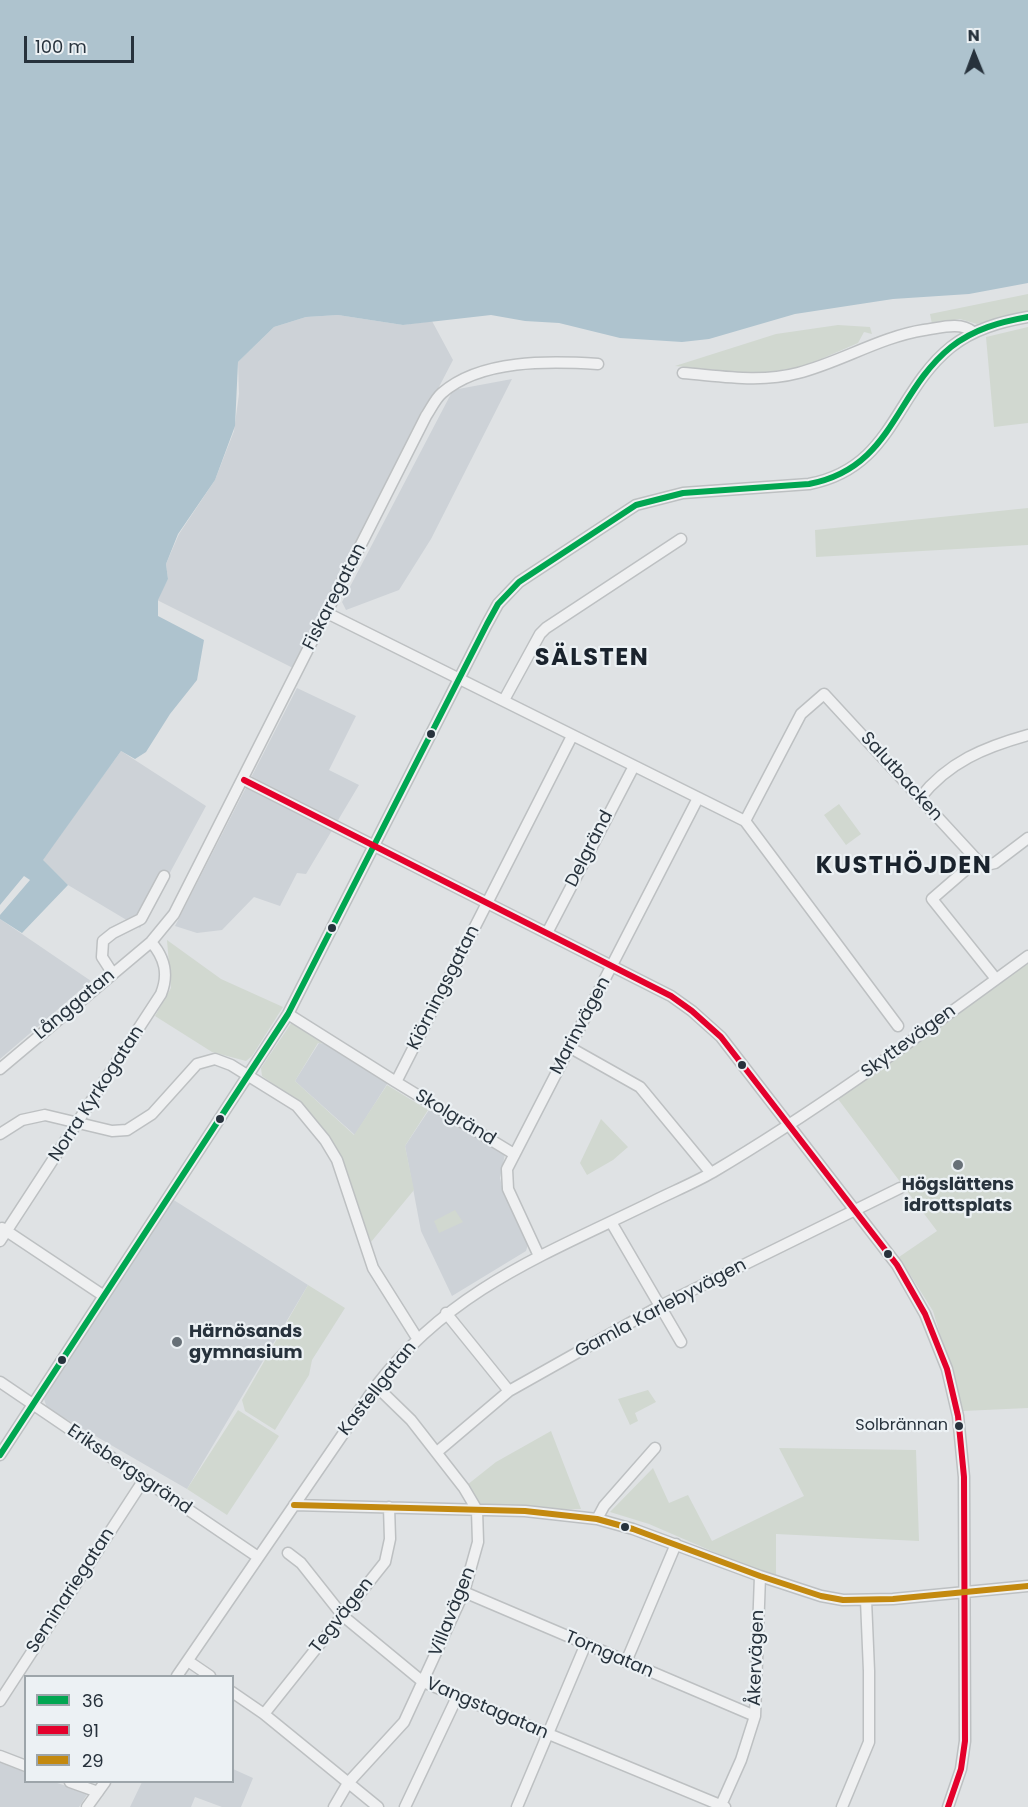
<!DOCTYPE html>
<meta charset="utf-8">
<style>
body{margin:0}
#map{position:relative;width:1028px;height:1807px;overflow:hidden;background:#dfe2e4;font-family:Poppins,sans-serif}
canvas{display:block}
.legend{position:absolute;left:24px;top:1675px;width:210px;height:108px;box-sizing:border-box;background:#ecf1f4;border:2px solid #9da5aa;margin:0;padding:8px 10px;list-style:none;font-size:18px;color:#27323c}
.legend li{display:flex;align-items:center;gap:12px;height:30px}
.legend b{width:30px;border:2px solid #9da5aa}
.north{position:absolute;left:944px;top:24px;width:60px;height:60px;-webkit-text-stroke:4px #ecf1f4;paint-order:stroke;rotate:359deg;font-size:16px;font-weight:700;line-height:24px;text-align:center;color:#27323c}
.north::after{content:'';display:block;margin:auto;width:21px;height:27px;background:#27323c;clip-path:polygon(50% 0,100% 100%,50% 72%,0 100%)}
.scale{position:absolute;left:24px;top:36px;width:110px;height:27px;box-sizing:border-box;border:3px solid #27323c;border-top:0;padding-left:8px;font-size:18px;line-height:21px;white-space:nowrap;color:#27323c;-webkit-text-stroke:4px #ecf1f4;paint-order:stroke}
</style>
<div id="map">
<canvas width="1028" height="1807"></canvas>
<ul class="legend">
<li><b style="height:8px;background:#00a651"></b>36</li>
<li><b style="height:8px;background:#e4002b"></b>91</li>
<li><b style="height:8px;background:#c3890f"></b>29</li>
</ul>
<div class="north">N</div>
<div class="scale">100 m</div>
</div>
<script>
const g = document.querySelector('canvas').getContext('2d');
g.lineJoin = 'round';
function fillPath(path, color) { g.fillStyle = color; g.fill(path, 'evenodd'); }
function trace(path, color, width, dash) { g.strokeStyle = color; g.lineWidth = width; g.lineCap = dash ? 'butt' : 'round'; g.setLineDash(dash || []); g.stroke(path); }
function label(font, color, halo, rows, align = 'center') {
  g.font = font + ' Poppins,sans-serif'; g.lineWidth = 4.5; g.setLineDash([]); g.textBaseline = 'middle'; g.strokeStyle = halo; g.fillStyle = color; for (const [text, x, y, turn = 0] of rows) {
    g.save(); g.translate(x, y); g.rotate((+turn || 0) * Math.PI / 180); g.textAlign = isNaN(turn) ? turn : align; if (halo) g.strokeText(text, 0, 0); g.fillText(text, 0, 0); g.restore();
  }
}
fillPath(new Path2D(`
 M338,315L403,325L432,321L453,360L293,668L157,600L168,579L166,564L179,534L215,480L234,431L239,394L238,362L274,327L306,317Z
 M512,379L431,539L399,590L346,610L342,602L453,390Z
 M297,688L356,716L329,770L359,785L306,874L297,873L280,906L254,897L222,930L197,933L175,926Z
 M121,751L206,806L140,928L68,885L42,860Z
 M0,919L91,981L0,1059Z
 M319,1043L329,1044L389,1081L355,1135L295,1081Z
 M429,1110L505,1154L500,1178L504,1195L529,1241L526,1251L452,1296L421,1231L405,1146Z
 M169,1197L308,1285L187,1489L47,1408L44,1399Z
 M0,1763L25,1772L26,1782H54L88,1793L79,1807H0Z
 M233,1769L253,1778L241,1807H222L195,1797L191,1807H130L142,1782H232Z`), '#cdd2d7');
fillPath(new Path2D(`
 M1028,294V312L977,324L960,319L932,324L930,314Z
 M838,325L870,327L872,334L864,332L858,343L805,366L758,374L675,366L776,334Z
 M1028,327V423L994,427L986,337Z
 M1028,508V545L816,557L815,530Z
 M839,804L861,834L846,845L824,815Z
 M167,940L221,979L283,1007L252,1056L246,1061L212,1052L155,1016L171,988Z
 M1028,962V1408L963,1411L933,1311L899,1257L937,1231L838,1099Z
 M292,1022L329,1044L318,1043L295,1081L354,1135L387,1085L428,1110L405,1146L414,1190L371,1242C342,1161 337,1127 262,1076L261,1068Z
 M601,1119L628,1147L613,1160L587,1175L580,1163Z
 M455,1210L463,1222L439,1233L434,1221Z
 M308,1285L345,1308L312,1360L309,1375L275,1430L245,1411L242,1400Z
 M648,1390L656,1402L635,1413L638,1421L630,1425L618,1399Z
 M238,1410L279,1436L227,1515L187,1489Z
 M551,1431L581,1509L536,1510L488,1505L482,1507L467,1485L496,1462Z
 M779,1448L916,1450L919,1541L776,1534V1575H767L649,1524L610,1512L653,1468L669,1503L688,1495L712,1541L804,1496Z`), '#d1d8d0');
fillPath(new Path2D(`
 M0,0H1028V283L969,294L893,299L795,314L709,339L682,342L620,338L559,323L525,321L491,315L403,325L338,315L306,317L274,327L238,362L235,426L215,480L178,534L166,564L168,579L158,600V616L204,640L197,680L170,714L146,752L135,759L121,751L43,860L68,885L22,933L0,919V915L30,880L24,876L0,905Z`), '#aec3ce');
const minor = new Path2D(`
 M683,373C721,376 760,383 798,373C841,362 880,337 924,330C940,328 960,321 973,332
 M327,613L745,821L898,1026
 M504,700L540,634L546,628L681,539
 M244,780L671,996L692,1011L721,1037L897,1265L925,1314L947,1369L958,1416L964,1477L965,1741L961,1769L948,1807
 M920,798C948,762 985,747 1028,735
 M745,821L801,714L824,694L977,860
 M547,933L634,766
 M113,974L102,957L103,941L113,933L141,919L164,876
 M996,979L932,899L977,860L986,865L995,863L1028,838
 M288,1014L396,1082
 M569,1047L640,1087L711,1173
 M0,1069L151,942L174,914L426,416C431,409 435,399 442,393C481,359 549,361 598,364
 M0,1134L22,1120L45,1115L112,1131L127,1130L152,1114L197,1064L215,1059L231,1065L297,1106L325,1140L337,1160L373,1268L417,1338
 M514,1154L396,1082L572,736
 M611,1222L681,1342
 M2,1228L104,1296
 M0,1241L161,994C169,974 165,958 151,942
 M539,1256L508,1189L507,1169L698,798
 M446,1313L509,1391
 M0,1382L258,1557
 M437,1452L509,1391L660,1306L900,1188
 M0,1455L288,1014L487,624L498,604L519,582L636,505L683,493L809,484C893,468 894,393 951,347C974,329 1000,322 1028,317
 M294,1505L525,1511L597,1519L633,1529L760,1576L821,1596L843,1600L893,1599L1028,1586
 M597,1519L604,1506L655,1448
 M288,1553L301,1563L343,1616L423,1682L725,1807
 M464,1592L755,1716
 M188,1661L210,1676
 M626,1662L676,1544
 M177,1676L376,1386C450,1289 546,1254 652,1202C672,1192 694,1183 713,1172C823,1107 925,1031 1028,956
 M232,1692L264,1714L378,1807
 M0,1701L143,1481
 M264,1714L385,1562L390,1539L389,1507
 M0,1756L26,1766
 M70,1782L98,1792
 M721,1805L741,1760L755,1716L760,1576
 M87,1807L105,1782
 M334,1807L348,1783L404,1722L464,1592L478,1542L477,1510L464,1488L411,1420L376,1386
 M405,1807L457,1697
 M517,1807L585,1646
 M842,1807L869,1742V1671L866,1600`);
trace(minor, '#bdc0c2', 13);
trace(minor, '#eff0f1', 10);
trace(new Path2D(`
 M0,1455L288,1014L487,624L498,604L519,582L636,505L683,493L809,484C893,468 894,393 951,347C974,329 1000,322 1028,317`), '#00a651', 6);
trace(new Path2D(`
 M244,780L671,996L692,1011L721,1037L897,1265L925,1314L947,1369L958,1416L964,1477L965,1741L961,1769L948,1807`), '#e4002b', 6);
trace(new Path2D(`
 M294,1505L525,1511L597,1519L633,1529L760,1576L821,1596L843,1600L893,1599L1028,1586`), '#c3890f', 6);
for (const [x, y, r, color] of [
 [431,734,5,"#27323c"],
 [332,928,5,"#27323c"],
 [742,1065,5,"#27323c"],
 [220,1119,5,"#27323c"],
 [958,1165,6,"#677077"],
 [888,1254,5,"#27323c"],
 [177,1342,6,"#677077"],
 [62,1360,5,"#27323c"],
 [959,1426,5,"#27323c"],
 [625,1527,5,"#27323c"]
]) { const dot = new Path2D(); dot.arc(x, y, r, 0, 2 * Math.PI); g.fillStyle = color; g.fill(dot); trace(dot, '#ecf1f4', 2); }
label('16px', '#27323c', '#ecf1f4', [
 ["Solbrännan",948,1426]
], 'right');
label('18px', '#27323c', '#ecf1f4', [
 ["Fiskaregatan",335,597,-63],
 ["Salutbacken",901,777,48],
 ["Delgränd",590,849,-63],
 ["Kiörningsgatan",444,988,-63],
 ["Långgatan",75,1005,-40],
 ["Marinvägen",581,1026,-62],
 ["Skyttevägen",909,1042,-36],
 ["Norra Kyrkogatan",97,1094,-57],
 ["Skolgränd",455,1118,31],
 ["Gamla Karlebyvägen",661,1309,-28],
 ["Kastellgatan",378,1389,-52],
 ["Eriksbergsgränd",129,1470,34],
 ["Seminariegatan",71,1591,-57],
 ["Villavägen",453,1612,-68],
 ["Tegvägen",342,1616,-52],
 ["Torngatan",609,1655,23],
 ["Åkervägen",757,1658,-88],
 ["Vangstagatan",487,1709,23]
]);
label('bold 18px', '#27323c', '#ecf1f4', [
 ["Högslättens",958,1185],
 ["idrottsplats",958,1206],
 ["Härnösands",189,1332,"left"],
 ["gymnasium",189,1353,"left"]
]);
g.letterSpacing = '1.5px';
label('bold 24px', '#1a232d', '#ecf1f4', [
 ["SÄLSTEN",592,659],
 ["KUSTHÖJDEN",904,867]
]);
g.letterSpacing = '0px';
</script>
